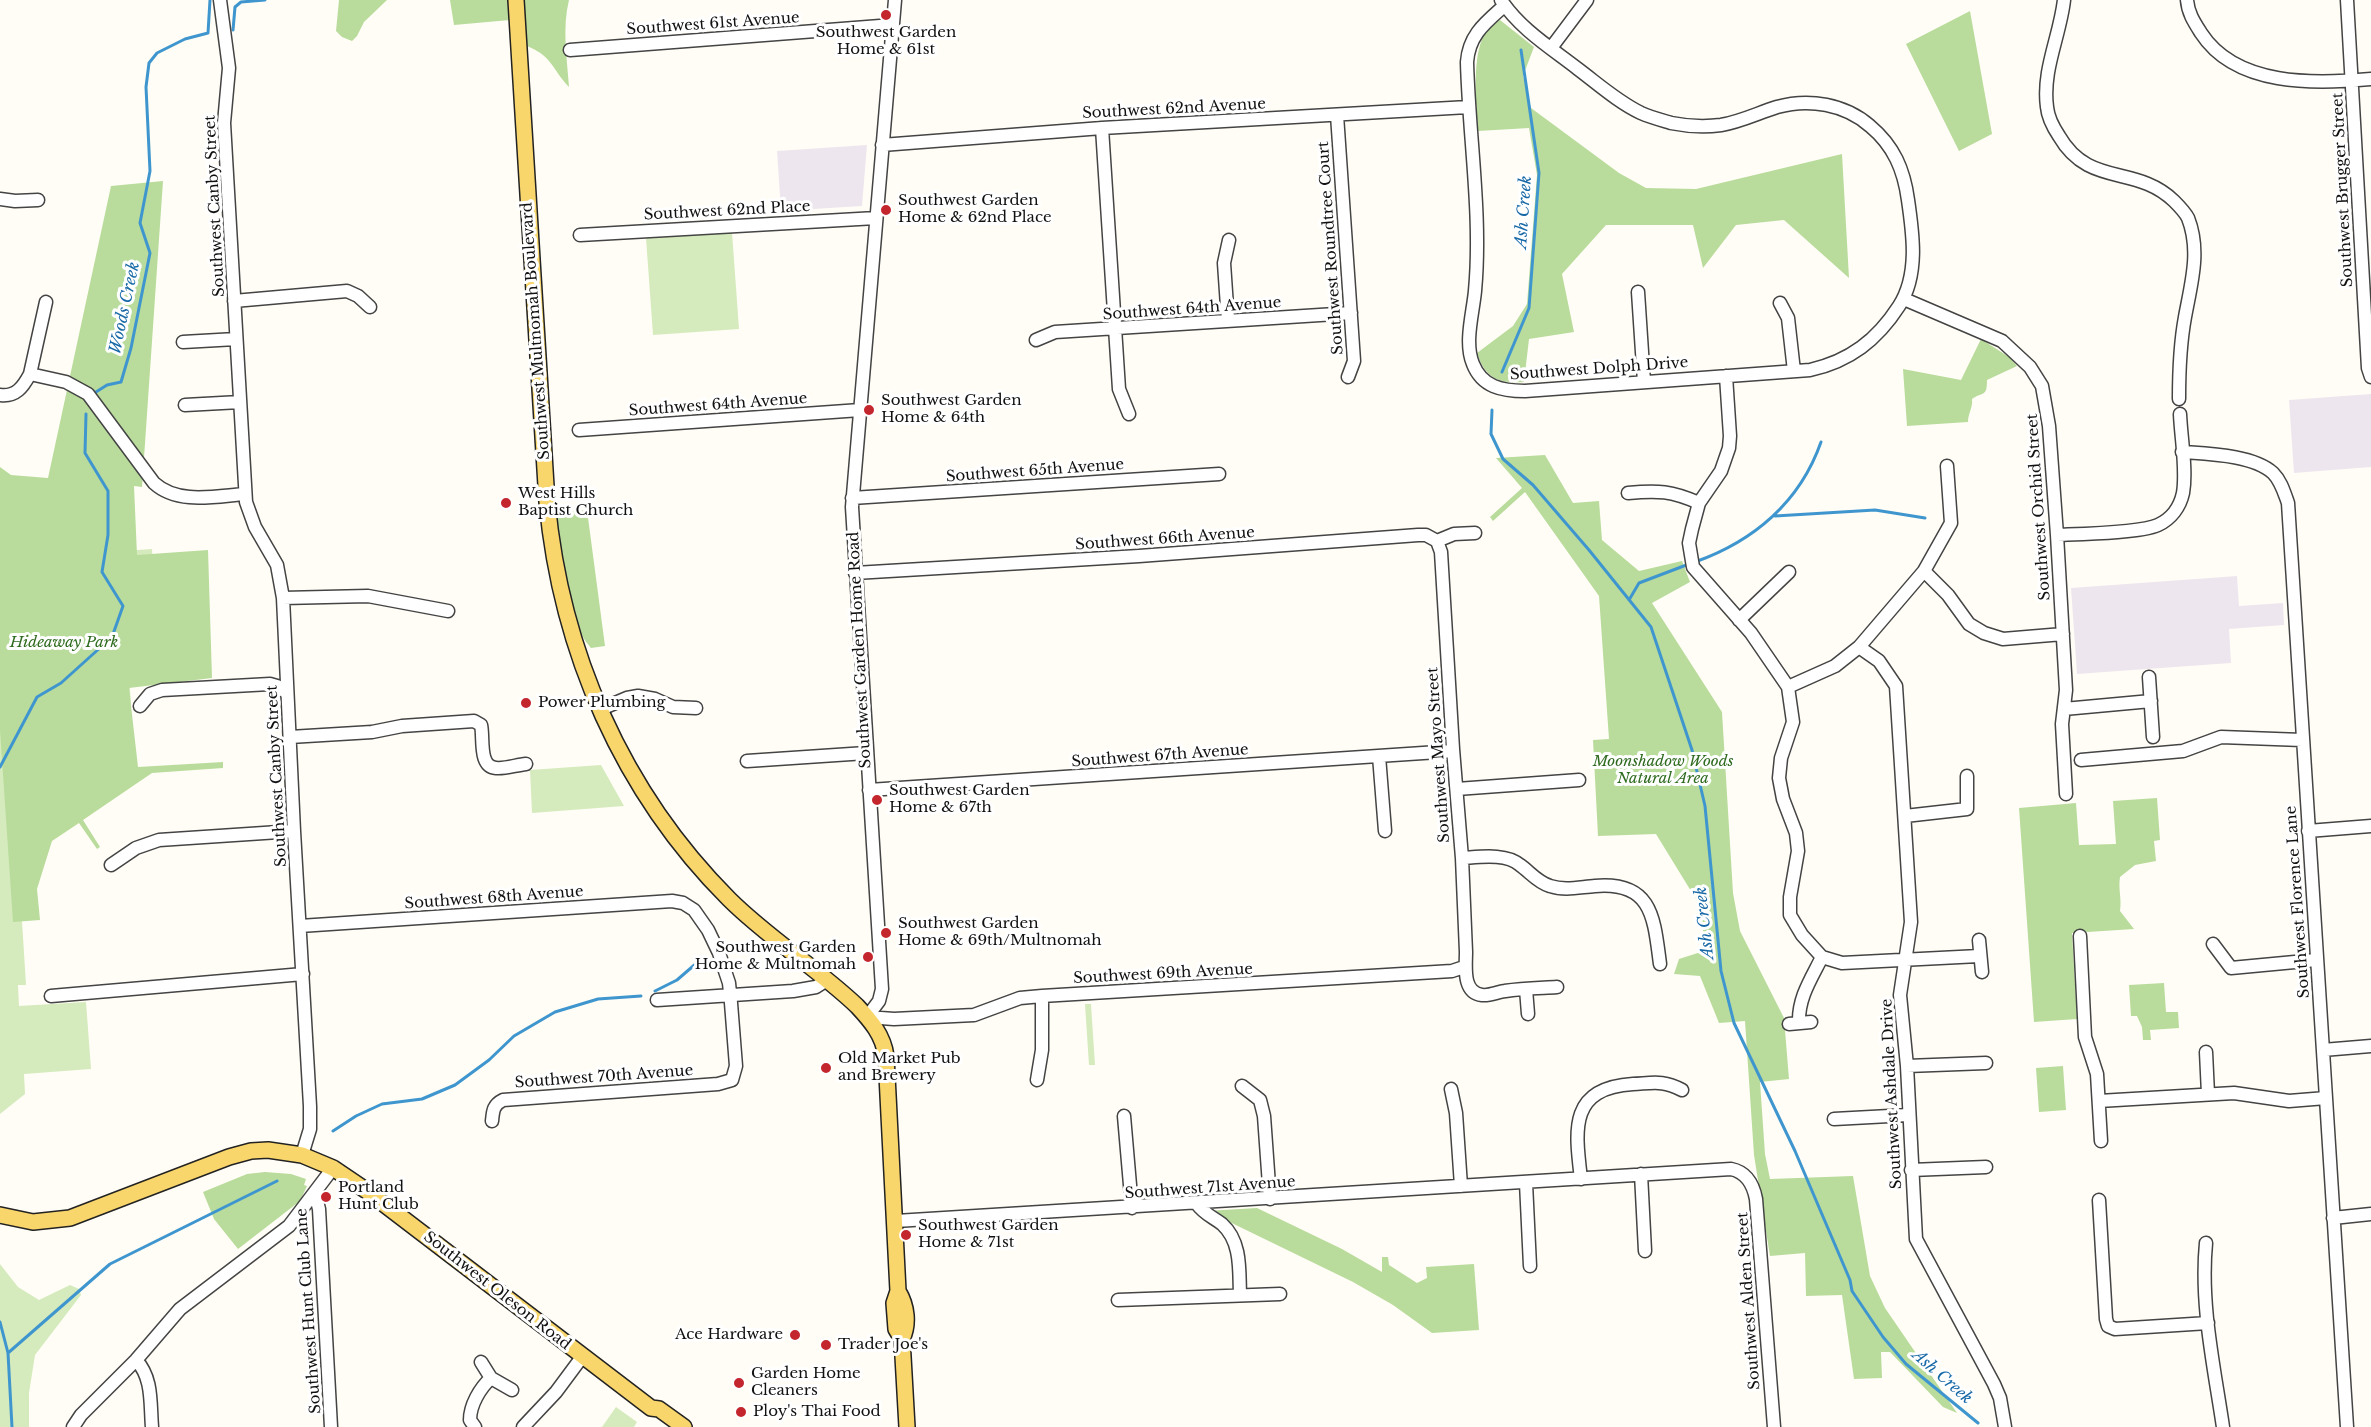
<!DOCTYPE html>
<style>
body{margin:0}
canvas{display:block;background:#fffdf5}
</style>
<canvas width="2371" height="1427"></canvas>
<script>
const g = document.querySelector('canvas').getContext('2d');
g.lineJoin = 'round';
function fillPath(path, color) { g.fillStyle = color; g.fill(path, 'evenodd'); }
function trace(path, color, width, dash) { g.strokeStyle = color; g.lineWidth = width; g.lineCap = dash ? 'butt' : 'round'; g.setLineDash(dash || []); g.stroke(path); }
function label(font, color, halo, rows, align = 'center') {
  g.font = font + ' "Libre Baskerville",serif'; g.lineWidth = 6; g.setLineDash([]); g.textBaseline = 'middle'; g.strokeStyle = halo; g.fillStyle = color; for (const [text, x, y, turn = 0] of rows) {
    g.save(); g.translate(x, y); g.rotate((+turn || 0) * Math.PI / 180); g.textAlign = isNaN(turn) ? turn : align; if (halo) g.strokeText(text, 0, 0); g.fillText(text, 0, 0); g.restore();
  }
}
fillPath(new Path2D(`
 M867,145L862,206L781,211L777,151Z
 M2371,394V467L2294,473L2289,400Z
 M2237,576L2239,606L2283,603L2284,625L2229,629L2231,663L2077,674L2071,588Z`), '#eee6ef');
fillPath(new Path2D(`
 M732,232L739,329L653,335L646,238Z
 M152,549L157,622L126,624L131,705L57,710L45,834L13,921H22L26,985H18L19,1006L86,1002L91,1069L24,1074L25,1094L0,1114V560Z
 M601,765L624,806L532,813L530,770Z
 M1085,1004H1091L1095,1065H1089Z
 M0,1264L18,1287L39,1300L70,1285L79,1289L81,1295L35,1355L29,1393V1427H0Z
 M616,1407L637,1422L634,1427H602Z`), '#d5ebbd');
fillPath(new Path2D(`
 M339,0H387L364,22L357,36L352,41L342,37L336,31Z
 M450,0H509L510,20L454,25Z
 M524,0H569C562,28 567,58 569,87C552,69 552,56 527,46Z
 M1970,11L1992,134L1959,151L1906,44Z
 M1500,20L1534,47L1523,76L1531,108L1619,173L1646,188L1696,189L1842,154L1849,278L1784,220L1736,225L1703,268L1693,225H1606L1562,274L1574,332L1529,339L1524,382C1499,384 1485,378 1477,353L1513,326L1527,304L1537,175L1529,128L1478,131C1477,104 1467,31 1500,20Z
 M163,181L142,487L134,486L137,555L208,550L212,678L129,688L138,767L223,762V768L152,773L83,820L100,847L97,849L79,823L52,841L37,889L40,920L13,922L0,730V467L11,475L48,478L111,186Z
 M1981,339L2009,357L2017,366L1987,380C1987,398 1983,391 1972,399C1973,408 1968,413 1968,422L1907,426L1903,369L1961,380Z
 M1545,455L1573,503L1599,501L1602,540L1639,571L1682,561L1690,582L1652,603L1722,712L1733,893L1740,931L1784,1018L1789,1079L1760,1082L1765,1154L1770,1179L1853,1176L1870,1276L1885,1308L1957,1413L1943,1407L1890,1352H1881L1882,1378L1854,1379L1842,1295L1806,1296L1805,1253L1770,1256L1754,1155L1745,1021L1719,1023L1700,976L1674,974L1679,959L1704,951L1702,909L1656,834L1598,836L1593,740L1609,739L1599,596L1525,492L1493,521L1490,517L1522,488L1496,458Z
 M587,510L605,646L591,648C563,616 561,555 557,513Z
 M2157,798L2160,840L2154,841L2156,861L2135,865L2120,877C2118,889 2122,899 2120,911L2134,929L2072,933L2077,1019L2034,1022L2019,808L2076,803L2079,845L2116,844L2113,801Z
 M2164,983L2166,1012H2178L2179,1028L2150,1030L2151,1040H2143L2142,1027L2137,1016H2131L2129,985Z
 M2063,1066L2066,1110L2039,1112L2036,1068Z
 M265,1172L291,1174L306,1179L304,1185L307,1186L300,1201L238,1249L214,1219L203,1192L247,1174Z
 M1257,1208L1342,1249L1382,1272V1257H1388L1389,1265L1417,1283L1427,1278L1426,1267L1474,1264L1479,1330L1432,1333L1393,1305L1353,1282L1207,1211Z`), '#b9dc9c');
trace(new Path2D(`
 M233,30L235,7L241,2L265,0
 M1502,372L1529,308L1539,173L1521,50
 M96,392L107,385L121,382L131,348L150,253L140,223L150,171L146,87L149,63L157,53L185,39L208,33L210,0
 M1492,410L1491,434L1503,459L1533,485L1589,550L1651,627L1692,750L1705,806L1721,971L1734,1023L1795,1151L1850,1280L1852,1291L1883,1337L1906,1364L1978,1423
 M1775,516L1875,510L1925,518
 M1695,562C1754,541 1800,502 1821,442
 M1629,600L1639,583L1689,564
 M0,767L37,697L61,683L112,637L123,606L102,572L108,535V491L85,453L86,414
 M655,991L677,980L699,961
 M333,1131L356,1116L382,1104L422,1099L455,1085L489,1060L514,1036L555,1012L598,999L641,996
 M0,1322L8,1353L12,1427
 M8,1353L110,1264L277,1181`), '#3f96cf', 3);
const minor = new Path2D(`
 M220,0L229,68L224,123L246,502L255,527L277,565L283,598L294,831L310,1106V1129L302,1155
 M1501,0C1520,29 1551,48 1578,69C1598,84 1618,102 1641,113C1650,117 1661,120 1671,123C1686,126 1706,127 1721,125C1740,122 1758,113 1777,107C1809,98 1845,104 1870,126C1894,146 1904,170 1908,200C1913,234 1919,275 1899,306C1877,340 1850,361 1810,370L1525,391C1502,391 1482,387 1473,364C1464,343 1473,313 1475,291C1482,215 1469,138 1467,62C1469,35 1485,23 1504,6
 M2064,0C2060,36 2042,70 2047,107C2048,118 2053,127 2059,136C2089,188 2136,164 2174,201C2179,206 2185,212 2188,218C2201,251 2191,284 2185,317C2180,344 2179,371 2179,399
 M2187,0C2188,13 2194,22 2201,33C2236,87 2315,84 2371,79
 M2347,0L2368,368L2371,377
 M1551,48L1587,0
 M570,50L893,25
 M1337,115L1354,361L1348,377
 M1102,128L1119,389L1129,414
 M882,145L1102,128L1468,107
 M0,199L15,201L38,200
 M580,235L876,218
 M1638,292L1644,382
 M1904,299L2002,341L2030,367L2042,386L2049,426L2057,535L2066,690L2062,724L2066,794
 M234,301L347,291L358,296L370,307
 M1780,303L1788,318L1794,371
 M1228,321L1224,263L1229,240
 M1036,340L1055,332L1351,313
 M183,342L236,339
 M30,374L66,382L88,394L154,483C178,505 216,496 245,494
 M1726,376L1730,436L1729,448L1721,471L1699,503L1692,529L1689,543L1693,567L1751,633L1788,687L1793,722L1781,758L1779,778L1783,799L1796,833L1798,851L1790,897V915L1802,935L1822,957L1842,963L1979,956
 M0,395C16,397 23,387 30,374L46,302
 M185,405L240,402
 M579,430L860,410
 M2182,452C2209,454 2253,455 2273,473C2281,481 2284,492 2288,503L2347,1427
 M1628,493C1658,490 1672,491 1699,503
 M852,498L1219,474
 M2057,535C2081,534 2140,533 2158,525C2171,519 2180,507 2183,493C2187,470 2181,438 2180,414
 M1437,541L1441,552L1453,749L1462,858L1466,952C1466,966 1462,993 1482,995C1490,996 1497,992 1505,991C1522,988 1540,988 1557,987
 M1437,541L1454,534L1475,533
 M1924,571L1948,595L1969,624L1984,633L2003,639L2063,634
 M855,573L1139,556L1418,535H1426L1437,541
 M283,598L368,596L448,611
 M1739,620L1789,572
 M1859,647L1879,661L1896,686L1911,922L1900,995L1907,1066L1916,1239L1994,1384L2000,1398L2005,1427
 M2149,677L2153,737
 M1788,687L1835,666L1859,647L1924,571L1951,523L1947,466
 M140,706L150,694L162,690L270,684L277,686L287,693
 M601,709L627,698L638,696L655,699L673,707L696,708
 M2064,709L2151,701
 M290,737L372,732L402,726L474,721L481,725C484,737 478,767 496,768C505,769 516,765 526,764
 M1379,756L1385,831
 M2081,760L2183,751L2221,737L2302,740
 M747,761L866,753
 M1457,789L1579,780
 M869,790L1453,751
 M1905,816L1967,809V776
 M2308,831L2371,826
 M1462,858C1480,857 1506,853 1520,865C1530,872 1537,882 1550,886C1565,891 1580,887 1595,886C1653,881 1654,919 1660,964
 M111,865L136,848L159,840L294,831
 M300,926L672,901L683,903L694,910L708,930L719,953L729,983L731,1003L736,1066L732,1080L718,1084L503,1100C493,1105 493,1111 492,1121
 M2080,936L2085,1037L2097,1074L2101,1141
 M1979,940L1982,972
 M2213,944L2231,968L2316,960
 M1526,989L1528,1014
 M51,996L303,974
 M657,1000L793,991L816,987L827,980
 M867,1017L879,1001L882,989L852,507L895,0
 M867,1017L894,1019L974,1015L1020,998L1042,996L1452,971L1464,967
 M1799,1023C1798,998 1811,979 1822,957
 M1789,1024L1811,1022
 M2323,1050L2371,1046
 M2206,1052L2208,1094
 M1907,1066L1986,1063
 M1037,1080L1042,1050V996
 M1242,1086L1260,1100L1264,1116L1270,1199
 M1451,1089L1456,1113L1461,1186
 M2099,1101L2234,1093L2289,1101L2326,1098
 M1124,1116L1132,1208
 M1834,1119L1908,1115
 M1911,1170L1986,1167
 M1641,1174L1645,1251
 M1581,1179C1575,1129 1569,1088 1633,1084C1654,1083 1663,1080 1682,1090
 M1526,1183L1530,1266
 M315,1193L319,1209L331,1427
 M2099,1200L2106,1319L2108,1326L2115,1329L2208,1323
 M1197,1204C1204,1214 1213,1217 1222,1224C1242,1242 1239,1271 1240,1295
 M2333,1218L2371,1214
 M896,1221L1731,1169C1746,1172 1753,1183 1756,1199L1774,1427
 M2206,1243C2200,1304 2214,1366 2223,1427
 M1118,1300L1280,1294
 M136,1360C153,1378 150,1403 152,1427
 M481,1362L491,1378L512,1390
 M73,1427L81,1415L136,1360L180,1309L289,1226L333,1168
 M475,1427L470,1420C470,1405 480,1388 491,1378
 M523,1427L556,1392L582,1357`);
const major = new Path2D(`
 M516,0L547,502C561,651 622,792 729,899C768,938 817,968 857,1006C871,1021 883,1035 886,1056L898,1291L894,1303L896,1329L902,1339L907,1427
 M0,1215L33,1222L70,1218L229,1157L251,1151L268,1150L302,1155L333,1168L367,1191L651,1408L659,1409L684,1427
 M898,1291C907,1306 909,1324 902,1339`);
trace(minor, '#444', 15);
trace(major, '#222', 18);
trace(minor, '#fff', 12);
trace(major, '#f9d66b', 15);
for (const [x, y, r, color] of [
 [886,15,6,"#c4262e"],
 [886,210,6,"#c4262e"],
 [869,410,6,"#c4262e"],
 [506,503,6,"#c4262e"],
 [526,703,6,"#c4262e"],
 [877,800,6,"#c4262e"],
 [886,933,6,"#c4262e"],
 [868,957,6,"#c4262e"],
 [826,1068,6,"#c4262e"],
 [326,1197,6,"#c4262e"],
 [906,1235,6,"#c4262e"],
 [795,1335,6,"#c4262e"],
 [826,1345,6,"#c4262e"],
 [739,1383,6,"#c4262e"],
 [741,1412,6,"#c4262e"]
]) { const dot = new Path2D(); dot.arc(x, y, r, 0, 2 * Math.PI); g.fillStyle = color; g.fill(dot); trace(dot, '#fff', 2); }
label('15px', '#111', '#fff', [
 ["Southwest 61st Avenue",713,24,-4],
 ["Southwest 62nd Avenue",1174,109,-3],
 ["Southwest Brugger Street",2343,190,-93],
 ["Southwest Canby Street",215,206,-93],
 ["Southwest 62nd Place",727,211,-3],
 ["Southwest Roundtree Court",1331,248,-94],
 ["Southwest 64th Avenue",1192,309,-4],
 ["Southwest Multnomah Boulevard",536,331,-94],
 ["Southwest Dolph Drive",1599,369,-4],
 ["Southwest 64th Avenue",718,405,-4],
 ["Southwest 65th Avenue",1035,471,-4],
 ["Southwest Orchid Street",2039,507,-94],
 ["Southwest 66th Avenue",1165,539,-4],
 ["Southwest Garden Home Road",860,650,-93],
 ["Southwest Mayo Street",1439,755,-94],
 ["Southwest 67th Avenue",1160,756,-4],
 ["Southwest Canby Street",277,776,-93],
 ["Southwest 68th Avenue",494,898,-4],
 ["Southwest Florence Lane",2298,902,-94],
 ["Southwest 69th Avenue",1163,974,-3],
 ["Southwest 70th Avenue",604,1077,-4],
 ["Southwest Ashdale Drive",1892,1094,-93],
 ["Southwest 71st Avenue",1210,1188,-4],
 ["Southwest Oleson Road",497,1291,38],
 ["Southwest Alden Street",1749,1301,-94],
 ["Southwest Hunt Club Lane",309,1311,-94]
]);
label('15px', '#111', '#fff', [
 ["Southwest Garden",886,33,"center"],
 ["Home & 61st",886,50,"center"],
 ["Southwest Garden",898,201],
 ["Home & 62nd Place",898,218],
 ["Southwest Garden",881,401],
 ["Home & 64th",881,418],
 ["West Hills",518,494],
 ["Baptist Church",518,511],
 ["Power Plumbing",538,703],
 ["Southwest Garden",889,791],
 ["Home & 67th",889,808],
 ["Southwest Garden",898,924],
 ["Home & 69th/Multnomah",898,941],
 ["Southwest Garden",856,948,"right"],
 ["Home & Multnomah",856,965,"right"],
 ["Old Market Pub",838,1059],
 ["and Brewery",838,1076],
 ["Portland",338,1188],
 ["Hunt Club",338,1205],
 ["Southwest Garden",918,1226],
 ["Home & 71st",918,1243],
 ["Ace Hardware",783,1335,"right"],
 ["Trader Joe's",838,1345],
 ["Garden Home",751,1374],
 ["Cleaners",751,1391],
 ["Ploy's Thai Food",753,1412]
], 'left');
label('italic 15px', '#2f6b1f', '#fff', [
 ["Hideaway Park",64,643],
 ["Moonshadow Woods",1663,762],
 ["Natural Area",1663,779]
]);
label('italic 16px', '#1768a6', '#fff', [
 ["Ash Creek",1524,212,-86],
 ["Woods Creek",125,308,-78],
 ["Ash Creek",1705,923,-96],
 ["Ash Creek",1942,1377,41]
]);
</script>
